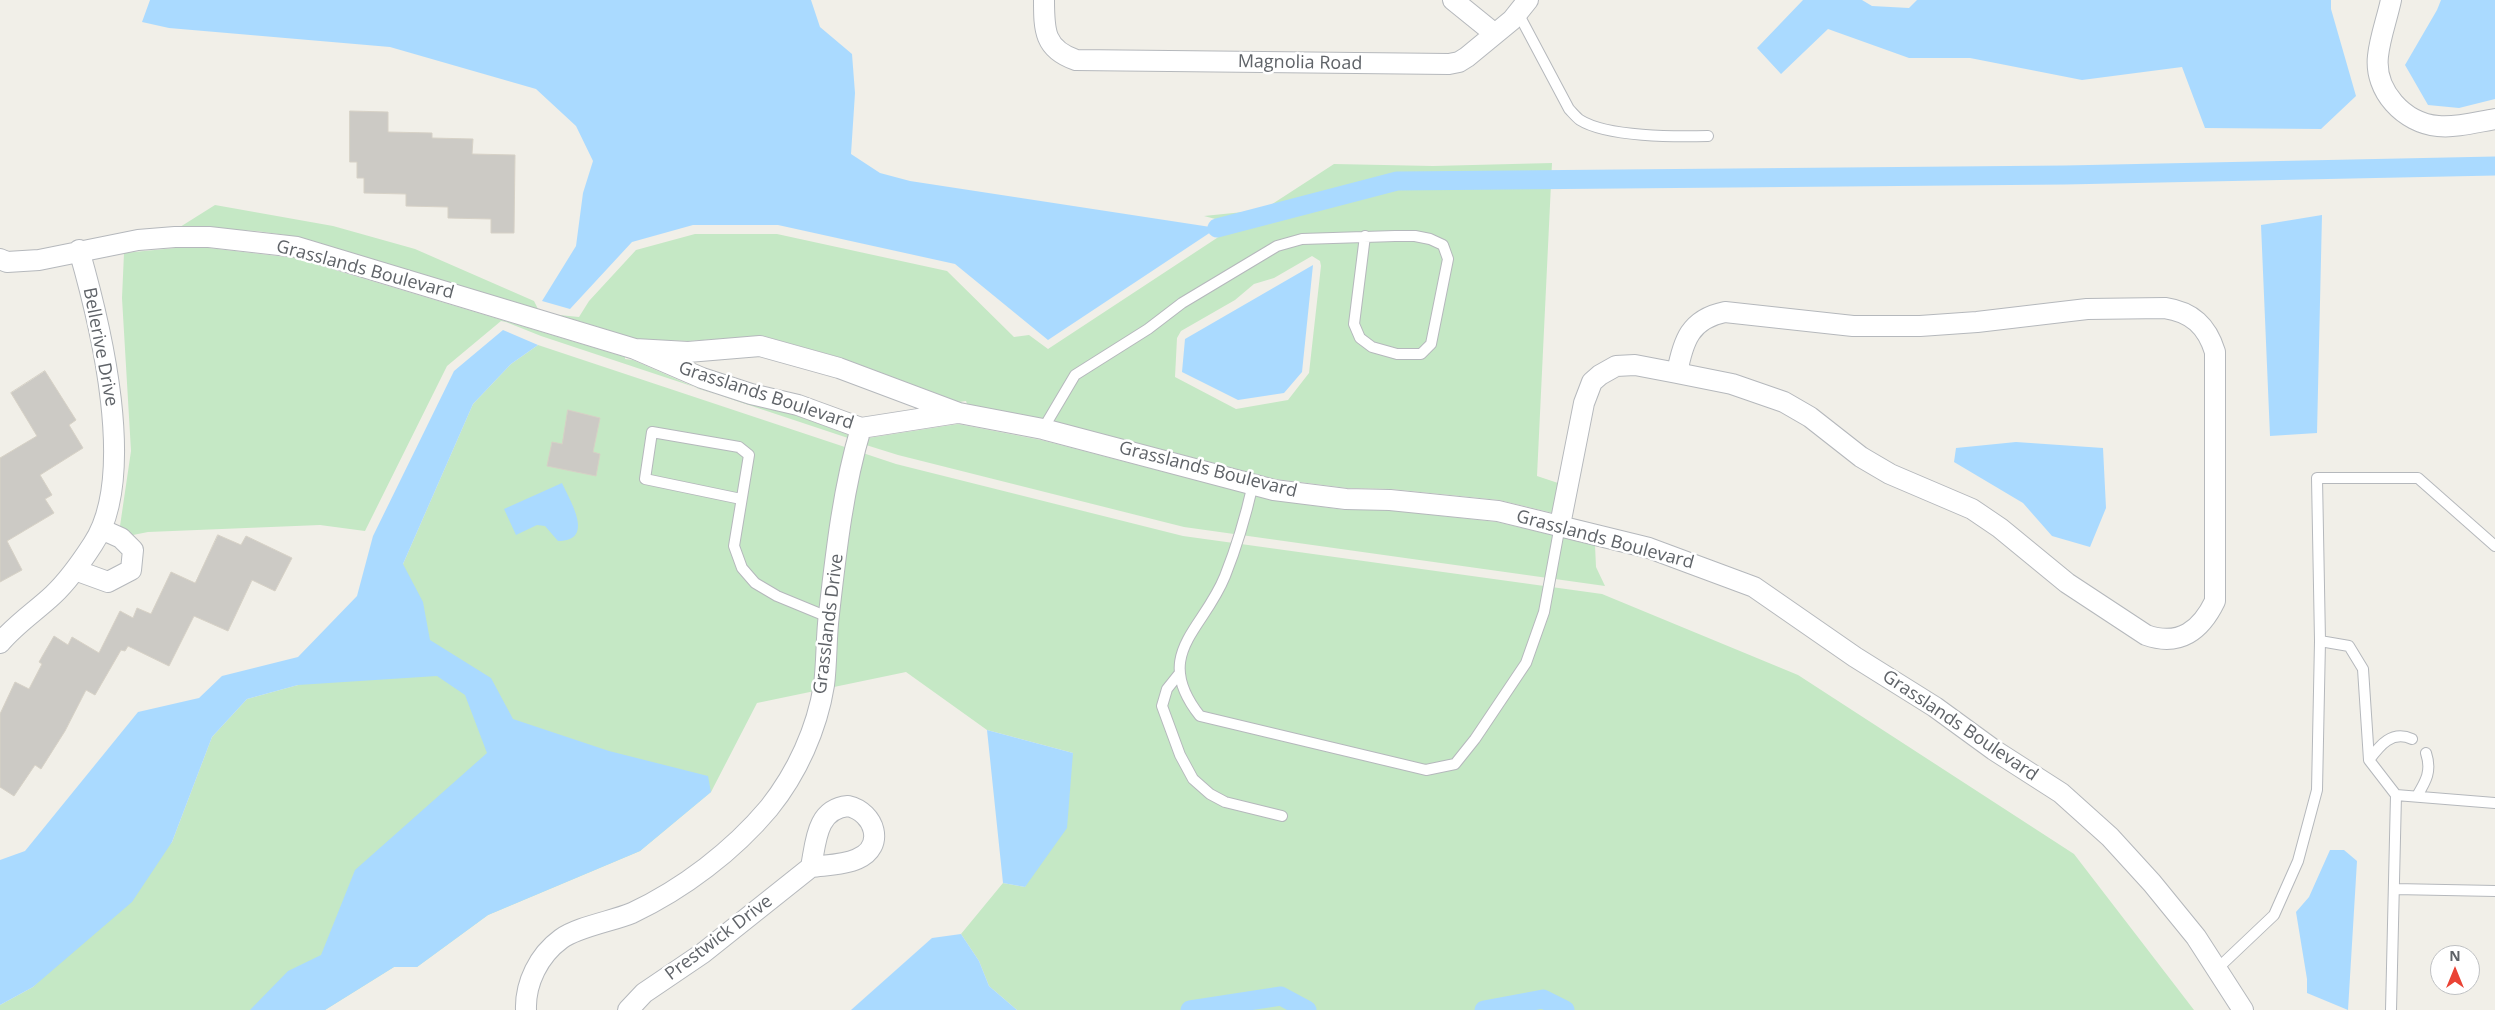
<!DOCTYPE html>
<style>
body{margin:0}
#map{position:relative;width:2495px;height:1010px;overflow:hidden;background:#f1efe8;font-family:"Open Sans",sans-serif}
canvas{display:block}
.north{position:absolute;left:2430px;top:945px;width:50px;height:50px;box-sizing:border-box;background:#fff;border:1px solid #bfc1c3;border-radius:50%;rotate:0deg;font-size:14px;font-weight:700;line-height:20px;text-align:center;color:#5f6368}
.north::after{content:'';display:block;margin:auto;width:18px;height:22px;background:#ea4335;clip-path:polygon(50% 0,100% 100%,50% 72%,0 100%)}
</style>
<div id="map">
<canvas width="2495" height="1010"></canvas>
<div class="north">N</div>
</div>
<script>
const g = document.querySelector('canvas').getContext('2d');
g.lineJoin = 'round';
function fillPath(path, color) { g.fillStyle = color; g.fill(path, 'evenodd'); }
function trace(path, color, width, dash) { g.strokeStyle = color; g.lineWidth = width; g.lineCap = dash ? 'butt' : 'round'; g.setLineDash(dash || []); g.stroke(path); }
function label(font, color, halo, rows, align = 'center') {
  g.font = font + ' "Open Sans",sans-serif'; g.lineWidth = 5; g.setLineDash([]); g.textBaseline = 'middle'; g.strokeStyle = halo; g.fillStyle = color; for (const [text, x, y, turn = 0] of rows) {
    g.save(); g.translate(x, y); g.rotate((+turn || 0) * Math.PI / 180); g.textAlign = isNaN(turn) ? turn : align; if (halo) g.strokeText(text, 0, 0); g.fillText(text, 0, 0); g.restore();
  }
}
fillPath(new Path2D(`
 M1552,163L1537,476L1558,483L1553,513L1499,500L1391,489L1347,488L1275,479L1045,419L967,404L966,401L959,402L842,358L763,336L688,341L637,339L559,315L579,317L589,301L636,250L695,234H777L947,271L1014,337L1029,335L1048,349L1223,234L1225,226L1223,221L1204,216L1263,210L1334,164L1433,166ZM1312,256L1320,261L1321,266L1309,373L1288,400L1236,409L1175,377L1177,338L1181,331L1235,300L1254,284L1274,278Z
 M215,205L333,226L415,249L534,301L538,309L299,237L257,231L180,227Z
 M175,248H209L295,258L625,357V359L633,360L699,389L748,404L795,415L849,435L848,438L541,336L506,322L501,321L447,366L365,531L320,525L148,532L133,535L120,526L131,451L122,298L124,253Z
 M538,345L896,464L1183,536L1602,594L1798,675L2074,854L2194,1010H1017L989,986L979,961L961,934L1003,883L1025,887L1073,753L987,730L906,672L757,703L711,792L640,851L488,915L417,967H394L325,1010H0V1005L33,987L172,842L212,737L247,699L298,685L403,564L473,404L511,364Z
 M958,424L1041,440L1273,500L1345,510H1389L1497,522L1595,545L1596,567L1605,586L1184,527L898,455L866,445L868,438Z`), '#c5e8c5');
fillPath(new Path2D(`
 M150,0H811L820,27L852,54L855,93L851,154L880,173L910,181L1217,228L1048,340L955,264L778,225H693L632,242L570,309L542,301L576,246L583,193L593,161L576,126L536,89L390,47L169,28L142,22Z
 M1803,0H1862L1872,6L1909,8L1917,0H2331V9L2356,96L2321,129L2205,128L2182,67L2082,80L1970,58H1909L1828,29L1781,74L1757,48Z
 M2441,0H2495V99L2459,108L2428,105L2405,65L2437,10Z
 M2322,215L2317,433L2270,436L2261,225Z
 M1313,265L1302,372L1284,393L1238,400L1182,372L1185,339Z
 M503,330L538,345L511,364L473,404L403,564L423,602L430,640L491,678L513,719L609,751L708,776L711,792L640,851L488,915L417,967H394L325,1010H250L288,971L321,955L355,870L487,753L465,695L437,676L298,685L247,699L212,737L172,842L132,902L33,987L0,1005V860L25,851L138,712L199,698L222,676L298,657L357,596L373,536L454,371Z
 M2016,442L2103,448L2106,508L2090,547L2052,536L2023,503L1954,462L1956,448Z
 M562,483C570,501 596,541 558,541L545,526L537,525L516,535L504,509Z
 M987,730L1073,753L1067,828L1025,887L1003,883Z
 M2330,850H2344L2357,861L2348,1010L2307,993V979L2296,912L2309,897Z
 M961,934L979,961L989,986L1017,1010H851L932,938Z`), '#aadaff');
trace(new Path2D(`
 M1217,228L1397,181L2065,175L2495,166
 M1190,1010L1281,996L1307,1010
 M1484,1010L1543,999L1565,1010`), '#aadaff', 19);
const building = new Path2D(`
 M350,111L388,112V132L432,133V138L473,139L472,154L515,155L514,233H491V219L448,218V207L406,206V194L364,193V178H357V162H350Z
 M45,371L76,420L69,425L83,448L40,475L52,495L45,499L54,513L7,541L22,570L0,582V458L37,436L11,393Z
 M568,410L600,418L593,452L600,454L596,476L547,466L552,442L562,444Z
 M218,535L241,545L246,536L292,558L275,591L252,580L228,631L194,616L169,666L128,646L125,651L121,650L95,695L86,690L65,731L41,769L35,765L14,796L0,787V714L15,682L29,689L42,664L39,662L54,636L68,645L72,637L99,653L120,611L133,618L137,608L151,614L171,572L195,583Z`);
fillPath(building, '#cccac5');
trace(building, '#d6d1c6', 1);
const lane = new Path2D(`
 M1518,13L1569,109C1572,112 1576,117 1580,120C1607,137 1676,137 1708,136
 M1043,429L1075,375L1148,329L1182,303L1277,246L1302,239L1395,236H1415L1430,239L1443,245L1448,259L1431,344L1421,354H1397L1372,347L1360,338L1354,324L1365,236
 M1253,484C1246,515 1237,546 1225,576C1203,631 1151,654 1200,716L1426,770L1455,764L1475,739L1526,663L1544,612L1560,525
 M741,499L645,479L652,432L739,447L749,455L734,546L742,568L755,583L777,596L828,617
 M1179,674L1167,689L1162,706L1180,755L1193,779L1210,794L1225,802L1282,816
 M2369,760C2380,745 2392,730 2412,739
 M2396,795L2369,760L2363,669L2349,646L2320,641L2317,478H2418L2495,546
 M2417,796C2426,781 2432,771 2426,753
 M2395,889L2495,891
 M2217,969L2274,915L2298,861L2317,790L2320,641
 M2391,1010L2396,795L2495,803`);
const street = new Path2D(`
 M1044,0C1044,30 1044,49 1076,60L1449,64L1459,62L1467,57L1512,20L1528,0
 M1453,0L1495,34
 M2391,0C2387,19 2380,37 2378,56C2374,91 2404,123 2438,126C2456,128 2477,122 2495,119
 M0,259L7,262L39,260L138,240L175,237H209L297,247L635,349L702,378L751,394L798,405L861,428L957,413
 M2165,308C2192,312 2207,326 2215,352V601C2201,630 2180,647 2146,635L2067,583L2000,528L1972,509L1890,474L1861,457L1810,417L1784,402L1732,384L1677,373C1683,341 1690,319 1725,312L1853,326H1920L1977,322L2087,309Z
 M635,349L688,352L760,346L839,368L959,413L1043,429L1274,490L1346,499L1390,500L1498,511L1649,548L1754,587L1855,657L1935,707L1994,750L2061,793L2110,837L2152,883L2196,937L2243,1010
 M1560,525L1584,403L1592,382L1600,375L1616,366L1635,365L1677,373
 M75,570L108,582L131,570L133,550L121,538L101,529
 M0,643C16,624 36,611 53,595C69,580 82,561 93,544C138,476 100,323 79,250
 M848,806C875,812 886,847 857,859C844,865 826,865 811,867C816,842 816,809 848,806Z
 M526,1010C525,983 539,955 561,939C577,927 613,921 632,913C683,889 733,851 769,808C797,773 817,729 824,685C827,662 826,637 829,614C836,552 843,488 861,428
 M628,1010L644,993L703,953L811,867`);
trace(lane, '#b5b8bc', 12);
trace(street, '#b5b8bc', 22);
trace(lane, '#fff', 10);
trace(street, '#fff', 20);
label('18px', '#5f6368', '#fff', [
 ["Magnolia Road",1300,63,1],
 ["Grasslands Boulevard",365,270,15],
 ["Bellerive Drive",100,347,79],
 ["Grasslands Boulevard",766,396,18],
 ["Grasslands Boulevard",1208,470,14],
 ["Grasslands Boulevard",1605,540,15],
 ["Grasslands Drive",829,624,-83],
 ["Grasslands Boulevard",1960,726,34],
 ["Prestwick Drive",719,938,-37]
]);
</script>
